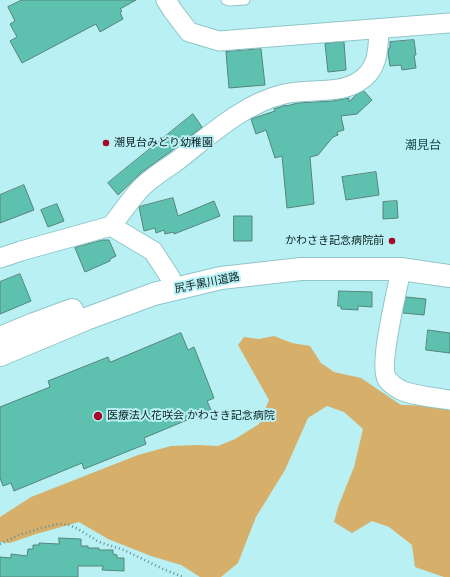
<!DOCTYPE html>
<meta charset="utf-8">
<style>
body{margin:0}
canvas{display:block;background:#b9f0f3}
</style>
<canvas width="450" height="577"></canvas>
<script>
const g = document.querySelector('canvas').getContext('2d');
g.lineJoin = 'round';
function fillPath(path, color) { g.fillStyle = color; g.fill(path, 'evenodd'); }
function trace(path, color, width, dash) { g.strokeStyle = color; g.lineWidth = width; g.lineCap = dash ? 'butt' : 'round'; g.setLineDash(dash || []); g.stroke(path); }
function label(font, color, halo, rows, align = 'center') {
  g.font = font + ' "Roboto Serif","Noto Sans JP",serif'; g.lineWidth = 4; g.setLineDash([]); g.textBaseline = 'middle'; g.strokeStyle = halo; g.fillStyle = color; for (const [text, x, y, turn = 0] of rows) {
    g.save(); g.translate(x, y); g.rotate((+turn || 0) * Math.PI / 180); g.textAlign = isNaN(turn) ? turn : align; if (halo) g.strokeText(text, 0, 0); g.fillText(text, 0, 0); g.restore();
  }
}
fillPath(new Path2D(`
 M274,336L292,343L310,346L321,363L334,372L361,378L401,405L450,406V577H444L415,567L412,545L389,527L372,521L352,533L334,522L338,507L354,467L363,429L344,412L327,406L308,418L285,470L256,517L238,563L221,577H200L181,565L151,556L108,539L79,522L36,534L10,543L0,542V517L31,497L138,455L171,446L198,445L218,446L235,439L259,424L269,400L238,345L244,337L259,339Z`), '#d6af6b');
const building = new Path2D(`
 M22,0H136L120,9L122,11L120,12L123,19L100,32L96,24L22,63L10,41L17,37L10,24L15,21L8,7Z
 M414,40L416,55H414L416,68L402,70L401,65L390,66L388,53L389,48H390V42Z
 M344,42L346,70L328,72L325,44Z
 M261,49L265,85L229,88L226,52Z
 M364,91L372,100L357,114L341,116L344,130L337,132L338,135L333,137L318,155L310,157L314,204L287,208L282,156L275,158L266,130L256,134L251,119L275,111L274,109L286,105V106L298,103L333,101L349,98V102L356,95Z
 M193,114L202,127L170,152L142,172L118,195L108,183Z
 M376,172L379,195L346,200L342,177Z
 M24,185L34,210L0,223V195Z
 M173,198L178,216L214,201L220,216L174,234V232L165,234L164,230L156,233L155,228L144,231L139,207Z
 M397,201L398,218L383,219V202Z
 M57,204L64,221L48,227L41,210Z
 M234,216H252V241H234Z
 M103,240H109L116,256L110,259V261L85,272L75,248Z
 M20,274L31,301L0,314V282Z
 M339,291L372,292V307L358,306V310L341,309V306H338Z
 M406,297L426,299L424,315L403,313Z
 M428,330L450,333V353L426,350Z
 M181,333L188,350L194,347L214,398L207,401L211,410L144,438L146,444L84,469L82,463L14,491L11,483L3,486L0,478V407L50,387L48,381L108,357L110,362Z
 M59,538L81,539V546H88V548H99V550H113V554L117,555V558H124V571L102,570L103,566H78V577H0V557L11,558V554L27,556L28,549H33V545H39V543L59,544Z`);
fillPath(building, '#5ec1af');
trace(building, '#54857b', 1);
const service = new Path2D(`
 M226,0L229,1L245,0`);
const minor = new Path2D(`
 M166,0L173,11L189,32L219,41L450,23
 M0,258L21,251L111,226
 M401,269C398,288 378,365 387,379C389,382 395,387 399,389C408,395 438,398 450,400
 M174,290L170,277L153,251L111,226C121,214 130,200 141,188C151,178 165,169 177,161C210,135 243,104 284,94C308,88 337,95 358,82C379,70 378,49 379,29`);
const primary = new Path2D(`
 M0,338L34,324L72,310
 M0,355L86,319L154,294L221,278L301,269H401L450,276`);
trace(service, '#90c6c9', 11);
trace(minor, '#90c6c9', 21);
trace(primary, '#90c6c9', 24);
trace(new Path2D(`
 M0,544L19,535L41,528L58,524L69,525L78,529L99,542L124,550L163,569L183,577`), '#668d90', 2.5, [1, 3]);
trace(service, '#fff', 9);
trace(minor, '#fff', 19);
trace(primary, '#fff', 22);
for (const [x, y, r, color] of [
 [106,143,4,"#a40729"],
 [392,241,4,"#a40729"],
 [98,416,5,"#a40729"]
]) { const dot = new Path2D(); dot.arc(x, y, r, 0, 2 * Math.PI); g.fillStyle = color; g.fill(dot); trace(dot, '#b9f0f3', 1.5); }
label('11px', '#0a2021', '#b9f0f3', [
 ["潮見台みどり幼稚園",114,143],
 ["かわさき記念病院前",384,241,"right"],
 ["医療法人花咲会 かわさき記念病院",107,416]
], 'left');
label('11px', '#0a2021', '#b9f0f3', [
 ["尻手黒川道路",207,283,-11]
]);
label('12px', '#11494c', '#b9f0f3', [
 ["潮見台",423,145]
]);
</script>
